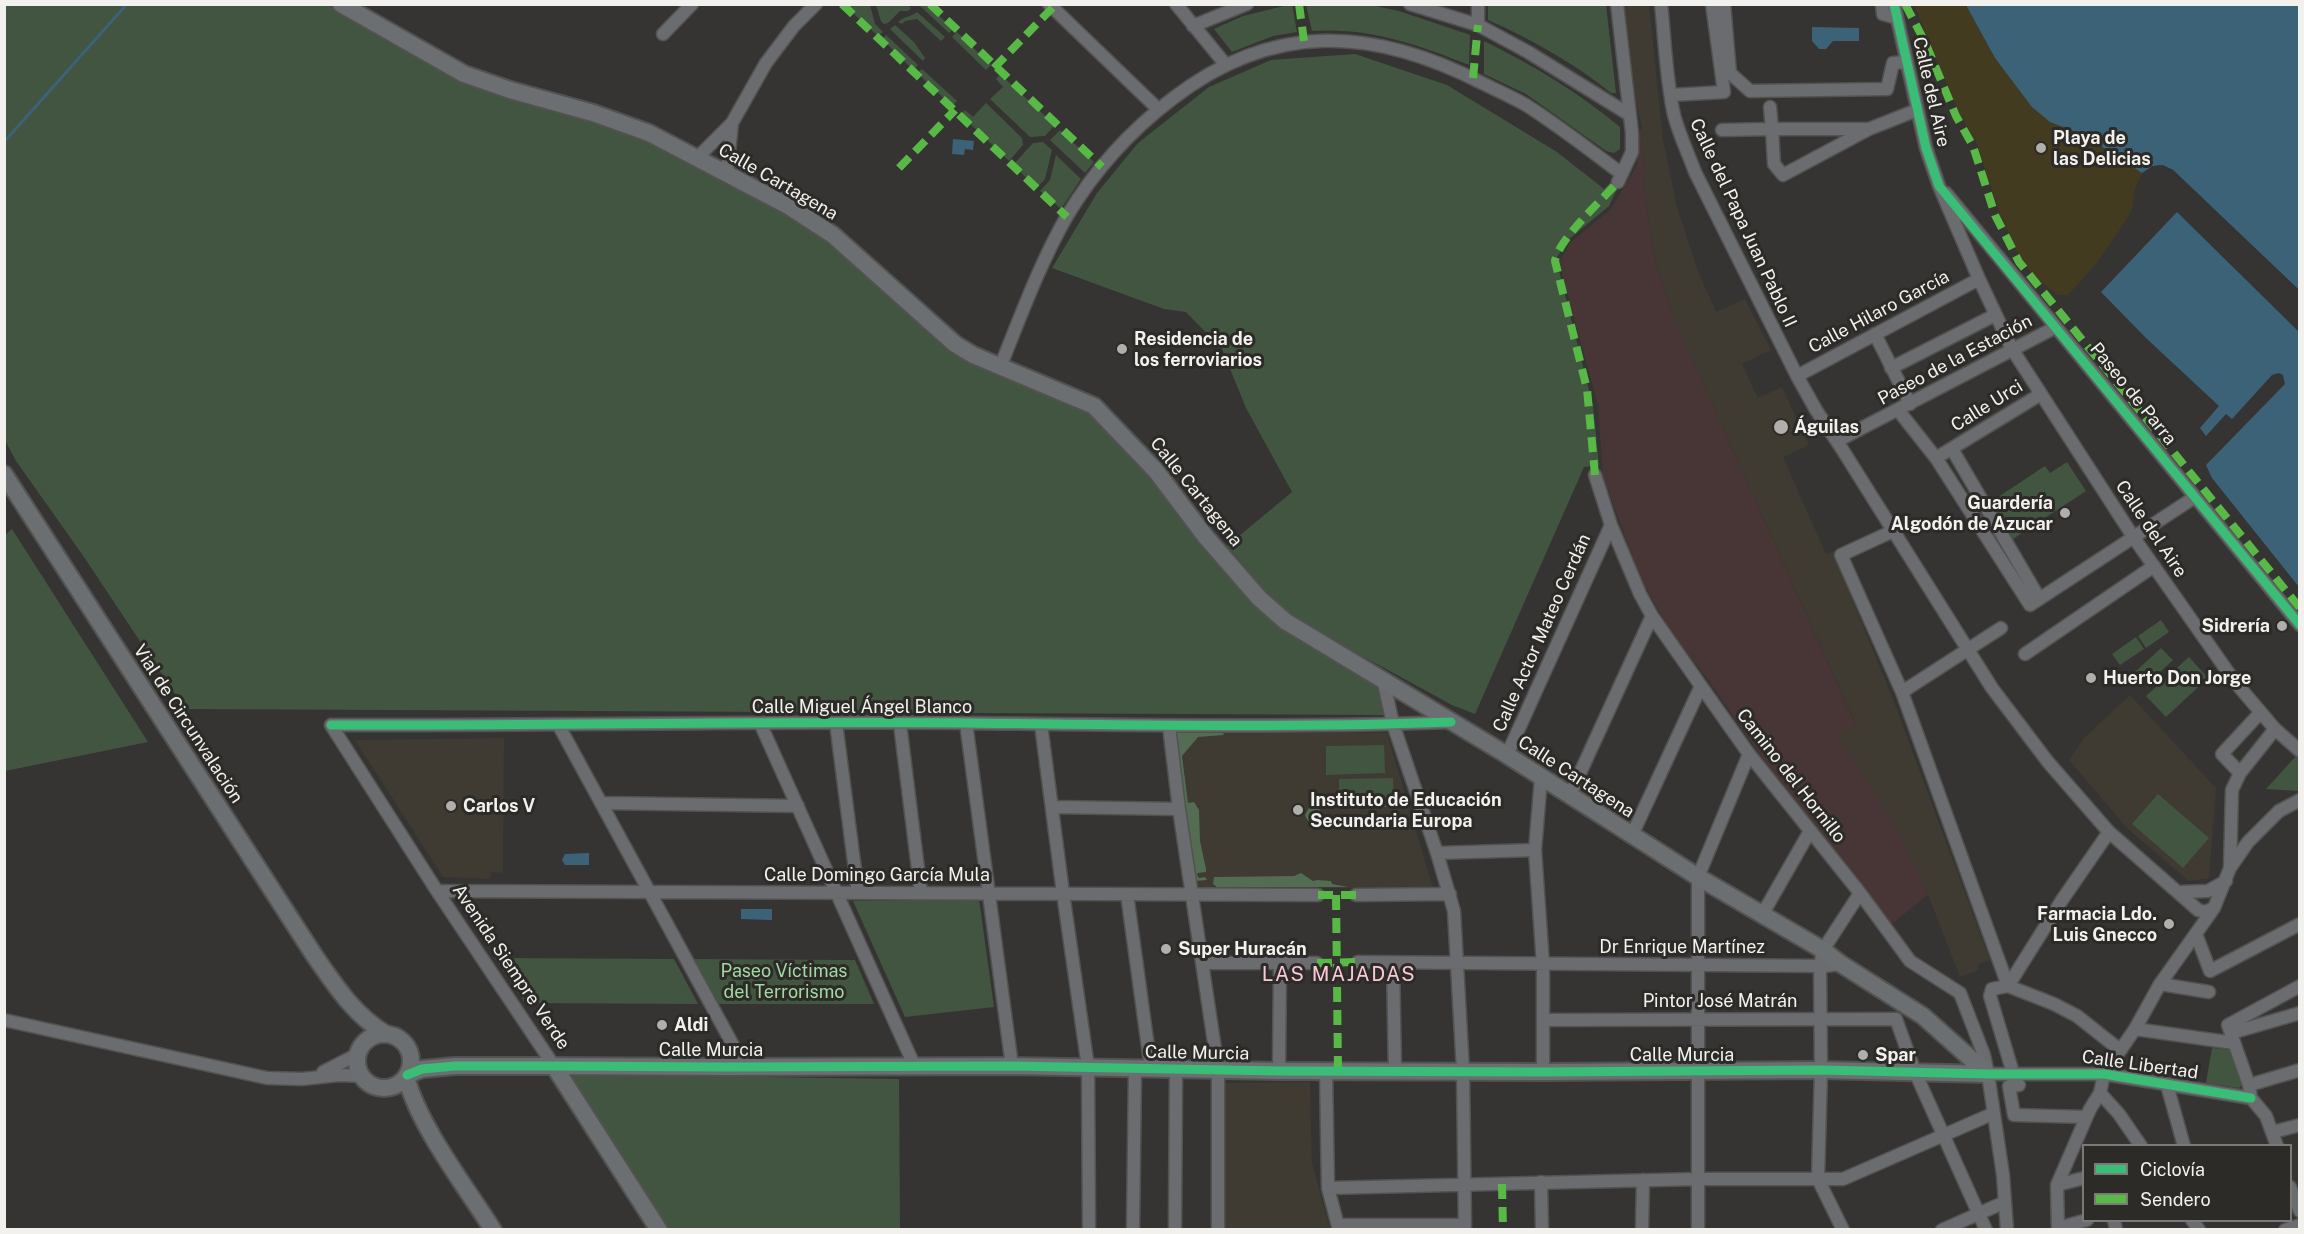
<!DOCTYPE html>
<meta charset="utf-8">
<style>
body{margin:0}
#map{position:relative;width:2304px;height:1234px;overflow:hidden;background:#353432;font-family:"Public Sans",sans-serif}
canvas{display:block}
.frame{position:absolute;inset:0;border:6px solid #f2f1ee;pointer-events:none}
.legend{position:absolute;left:2082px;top:1144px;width:210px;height:78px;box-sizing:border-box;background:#2c2b27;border:2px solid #7b7a77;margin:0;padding:8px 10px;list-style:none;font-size:18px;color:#f2f1ee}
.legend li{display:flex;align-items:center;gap:12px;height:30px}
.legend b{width:30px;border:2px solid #7b7a77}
</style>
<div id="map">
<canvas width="2304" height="1234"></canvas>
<div class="frame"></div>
<ul class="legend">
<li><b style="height:8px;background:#3abd76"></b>Ciclovía</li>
<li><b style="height:8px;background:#58b947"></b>Sendero</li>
</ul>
</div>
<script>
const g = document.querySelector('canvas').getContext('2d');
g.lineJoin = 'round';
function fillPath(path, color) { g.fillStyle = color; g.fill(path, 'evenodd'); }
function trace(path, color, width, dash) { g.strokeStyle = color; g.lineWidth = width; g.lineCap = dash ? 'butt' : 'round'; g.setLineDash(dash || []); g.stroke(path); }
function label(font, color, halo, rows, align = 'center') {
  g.font = font + ' "Public Sans",sans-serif'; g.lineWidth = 6; g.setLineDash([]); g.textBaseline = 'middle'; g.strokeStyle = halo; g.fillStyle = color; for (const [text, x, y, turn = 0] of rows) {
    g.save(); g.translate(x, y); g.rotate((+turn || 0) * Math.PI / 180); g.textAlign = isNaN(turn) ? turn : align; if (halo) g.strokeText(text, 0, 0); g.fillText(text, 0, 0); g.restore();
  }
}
fillPath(new Path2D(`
 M1642,129L1645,196L1657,268L1679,329L1856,726L1839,737L1897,828L1928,895L1888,927L1785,791L1706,677L1673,636L1641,579L1603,477L1598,405L1559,263L1570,243L1611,209L1637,165L1640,130Z`), '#483636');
fillPath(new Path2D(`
 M1622,5H1649L1663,139L1677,207L1698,271L1716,312L1745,299L1771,350L1742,364L1758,398L1782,387L1809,445L1783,457L1826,554L1833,552L1893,699L1990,960L1978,964L1979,970L1960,977L1928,895L1897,828L1838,737L1856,725L1679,329L1657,268L1645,196L1642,129L1630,74Z
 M2130,695L2216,788L2209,878L2189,881L2127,828L2069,760L2085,737Z
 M1175,733H1387L1433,888H1195Z
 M504,738L503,873L491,872L490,879L443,877L355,740Z
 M1310,1082L1312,1163L1330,1229L1224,1230V1083Z`), '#3f3a32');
fillPath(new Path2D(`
 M1292,4L1297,32L1273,36L1232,52L1214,29L1243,16Z
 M4,5H329L350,19L463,80L642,137L782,209L824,236L935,336L1097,416L1122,439L1228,573L1371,682L1380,691L1384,715L185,709L84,557L16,461L5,440Z
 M844,5H870L875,24L883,32L878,36Z
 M876,5H908L911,8L908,11H900L888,23L884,24L881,21Z
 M922,5H928L953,29L949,33L920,6Z
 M1306,5H1371L1399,11L1470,35L1469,65C1417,44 1368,27 1312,31Z
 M1488,5H1606L1616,93H1611C1574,63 1531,39 1488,20Z
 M917,12L945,37L941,41L917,19L905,21L902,24L898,22C905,16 911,17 917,12Z
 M895,25L914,42L925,58L923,61L890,29Z
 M957,32L991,65L986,70L952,37Z
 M886,35L918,65L913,70L882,39Z
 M1484,41C1533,65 1578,92 1620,127V149L1614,153L1606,151L1526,94L1484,74Z
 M1355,54L1447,85L1557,152L1604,189L1631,160L1609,206L1568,240L1556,259L1593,406L1599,465L1584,467L1475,714L1452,705L1300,622L1278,606L1227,546L1292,492L1246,408L1222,349L1186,312L1164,309L1052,268L1097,193L1138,143L1209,87L1271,60Z
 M922,69L957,101L952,106L917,73Z
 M1000,74L1055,125L1045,136L1030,137L990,99L1003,87L996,79Z
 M986,103L1022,138L1023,145L1009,161L961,115L965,110L973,117Z
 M1060,130L1094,162L1085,173L1050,140Z
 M1043,142L1052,150L1045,179L1037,188L1013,165L1033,143Z
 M1056,155L1081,179L1061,209L1040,191L1050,180Z
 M2067,462L2086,491L2013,539L1989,503L2045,466L2050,473Z
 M12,529L148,742L5,771L4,536Z
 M2161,620L2169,632L2146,648L2138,636Z
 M2136,637L2144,649L2120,665L2112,654Z
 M2161,648L2173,660L2146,685L2134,673Z
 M2189,657L2208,678L2166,717L2146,696Z
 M1384,745L1385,773L1326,775V746Z
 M2297,755L2299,757V791L2266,789Z
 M1393,778L1394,807L1339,808V779Z
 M2158,794L2209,838L2183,868L2132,824Z
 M979,899L994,1007L905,1017L853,901Z
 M495,958L674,959L698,1004L525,1003Z
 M691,959L855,960L874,1004H715Z
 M2212,1048L2230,1050L2243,1084L2239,1088L2206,1083Z
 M567,1074L899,1079L900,1229H666Z`), '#415541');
fillPath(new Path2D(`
 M1176,733H1223L1224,735L1198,737L1182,756L1188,803L1194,802L1199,810L1200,841L1206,869V872L1198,873L1197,875L1199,878L1205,877L1207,880L1195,881Z
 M1309,808L1319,809L1324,816L1325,823C1317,827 1308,824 1305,815Z
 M1301,873L1313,881L1317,880L1331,881L1332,884L1348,887H1217L1213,884L1214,877L1294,876Z`), '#526d52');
fillPath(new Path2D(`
 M1914,5H1966L1995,58L2050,122L2084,135L2142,173L2135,188L2132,209L2125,222L2096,264L2068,295H2058L2033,276L2017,251L1999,211L1976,141L1959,113Z`), '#433b1f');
fillPath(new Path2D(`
 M1966,5H2299V290L2173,170C2160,163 2153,165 2142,173L2084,135L2050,122L2032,107L1995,58Z
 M1812,27L1859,28V41H1833L1826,49H1819L1812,41Z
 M953,139L974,141L973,150L965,149L964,155L952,154Z
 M2177,212L2299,332V587L2212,478L2206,465L2285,384L2283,375L2279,373L2272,375L2232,419L2226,414L2206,436L2200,428L2219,406L2146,338L2101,292Z
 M589,853V865H565L562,860L565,854Z
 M741,909H772V920L741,919Z`), '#3c6278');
fillPath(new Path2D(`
 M2163,165L2173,170L2299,290L2300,293L2171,172L2162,168L2153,169L2141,176L2152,166Z`), '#353432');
trace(new Path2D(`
 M4,142L127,4`), '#3c6278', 3);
const street = new Path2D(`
 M1049,4L1158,109
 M1176,4L1226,65
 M1410,4L1478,25L1528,52L1630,115
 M1617,4L1632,133V152L1618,182
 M1661,4C1665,41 1666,79 1674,115C1679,134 1688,153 1695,172L1797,376L1816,410L1842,449L1992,688L2048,762L2109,832L2198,910L2205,912L2214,908
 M1724,4L1730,73L1750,91L1887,89L1893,63L1906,62
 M1882,4L1883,14L1897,18
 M1894,4L1926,148L1939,186L1979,279L2012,349L2134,538L2235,682L2275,729L2300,751
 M1478,25V4
 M1193,26L1247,4
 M663,34L692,4
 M1671,95L1724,92L1712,4
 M1869,129H1772L1774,164L1783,175L1869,129L1917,110
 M1722,130L1772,129L1770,107
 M697,158L732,123L766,63L794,26L816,4
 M727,173L732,123
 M1946,193L2300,625
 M1875,334L1910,404
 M1001,365C1021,315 1040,263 1067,216C1094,171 1130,131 1172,99C1273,21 1373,27 1482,83C1496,90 1512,97 1526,105C1559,126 1591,151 1622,174
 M1891,368L1995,315
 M1797,376L1979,279
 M1898,410L1936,458L2030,605L2195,497
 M1837,441L2056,327
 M1952,449L2039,598
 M1936,458L2041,394
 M1595,475L1611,525L1640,594L1652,616L1701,686L1749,754L1860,893L1910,961L1960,993L1984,1055L1988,1074L2003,1175L2007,1230
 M1893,531L1841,555L1902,692L2008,986
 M2025,654L2154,566
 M1383,679L1393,724L1437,853L1454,911L1463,1071L1465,1230
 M1902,692L2001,628
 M760,723L915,1067
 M836,723L858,893
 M966,723L1012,1066
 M900,724L921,893
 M331,725C543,726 755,721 967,723C1128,725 1290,728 1451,722
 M331,725L437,891L554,1066
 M1041,725L1063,893L1088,1067L1089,1230
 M559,726L745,1067
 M1169,726L1179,809L1218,1069V1230
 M1749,754L1698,877V1179H1843L1992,1114
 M1507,755L1611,525
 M2240,773L2222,754L2260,713
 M1541,778L1535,850L1543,965V1072
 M1569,797L1652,616
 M601,803L798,806
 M1052,807L1179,809
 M1632,835L1701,686
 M1437,853L1535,850
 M2230,867L2232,790L2240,773L2275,729
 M437,891L1318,895
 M2180,892L2208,891L2226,881
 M1127,894L1151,1069
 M1356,895L1450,894
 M1762,915L1810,831
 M2196,934L2210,971L2300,924
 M1358,962L1825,966L1841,964
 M1204,963H1317
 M1393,963L1395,1071
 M2160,984L2209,992
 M2008,986L2062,900L2109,832
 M1896,1019L1915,1072L1986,1230
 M4,1020L267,1078L302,1079L339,1075L363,1076
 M1543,1020L1896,1019
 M2135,1029L2234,1043
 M2231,1033L2300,1013
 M1326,1070L1328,1188L1339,1230
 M1279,1071L1280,963
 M323,1072L358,1054
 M2013,1073L1990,996L1992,989L2008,986L2054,1004L2077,1016L2120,1050
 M1988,1074H2104L2251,1098
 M2019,1085L2009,1086L2014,1115L2086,1117
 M2167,1085L2184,1146
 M2249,1085L2300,1070
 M2100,1093L2119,1114L2141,1146
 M2273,1132L2300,1125
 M2277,1146L2266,1116L2251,1098L2249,1085L2228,1025L2300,986
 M1541,1182L1542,1230
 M2057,1185L2084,1178
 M2290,1187L2300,1211
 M1328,1188L1698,1179V1230
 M2114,1220L2116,1230
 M2192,1220L2199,1230
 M1338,1225H1465
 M2058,1228L2087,1220
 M1133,1230L1135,1068
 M1175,1230L1176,1069
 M1642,1230L1643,1180
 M1843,1230L1818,1179L1821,1070L1820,966L1823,950L1860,893
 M1942,1230L2005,1202
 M2058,1230L2057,1185L2090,1109L2100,1093L2104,1074L2135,1029L2160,984L2214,908L2230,868L2248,842L2279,811L2300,800
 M2285,1230L2300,1225`);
const secondary = new Path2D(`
 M341,4L464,74L510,90L593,113L649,133L790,207L833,235L955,344L973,355L1094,406L1156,471L1205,536L1259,598L1285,621L1507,755L1698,877L1823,950L1841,964L1923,1016L1988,1074
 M4,474L314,955C335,985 354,1015 386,1034
 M357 1061a27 27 0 1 1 54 0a27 27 0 1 1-54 0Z
 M554,1066L659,1230
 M407,1075L422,1069L455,1066H554L725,1067L1012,1066L1279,1071L1543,1072L1821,1070L1988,1074
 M406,1077C420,1128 464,1184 493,1230`);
trace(street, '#525251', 15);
trace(secondary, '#525251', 20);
trace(street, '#6a6c6f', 12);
trace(secondary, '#6c6f72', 16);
trace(new Path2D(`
 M842,4L1067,217
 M930,4L1102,167
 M1299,4L1304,41
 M1905,4L1925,42L1956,116L1973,146L1995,215L2019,262L2300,608
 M994,68L1056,4
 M1473,78L1478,25
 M899,168L955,110
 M1595,475L1587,389L1555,261C1558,240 1602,200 1618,182
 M1318,895H1356
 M1336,895L1338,1070
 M1317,963L1358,962
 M1502,1184L1503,1230`), '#58b947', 8, [15, 8]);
trace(new Path2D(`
 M1894,4L1926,148L1939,186L2300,625
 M331,725C543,726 755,721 967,723C1128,725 1290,728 1451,722
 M407,1075L422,1069L455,1066H554L725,1067L1012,1066L1279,1071L1543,1072L1821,1070L1988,1074H2104L2251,1098`), '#3abd76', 9);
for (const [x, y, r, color] of [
 [2041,148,6,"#b0afac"],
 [1122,349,6,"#b0afac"],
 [1781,427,8,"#b0afac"],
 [2065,513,6,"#b0afac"],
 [2282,626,6,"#b0afac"],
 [2091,678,6,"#b0afac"],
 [451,806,6,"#b0afac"],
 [1298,810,6,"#b0afac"],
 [2169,924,6,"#b0afac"],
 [1166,949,6,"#b0afac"],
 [662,1025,6,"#b0afac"],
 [1863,1055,6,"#b0afac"]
]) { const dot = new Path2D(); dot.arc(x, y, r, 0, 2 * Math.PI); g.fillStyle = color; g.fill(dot); trace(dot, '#2c2b27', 2); }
label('18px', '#f2f1ee', '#2c2b27', [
 ["Calle del Aire",1931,92,77],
 ["Calle Cartagena",778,182,30],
 ["Calle del Papa Juan Pablo II",1743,223,65],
 ["Calle Hilaro García",1879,312,-28],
 ["Paseo de la Estación",1955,360,-28],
 ["Paseo de Parra",2133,394,51],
 ["Calle Urci",1987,406,-32],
 ["Calle Cartagena",1196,492,51],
 ["Calle del Aire",2151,529,56],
 ["Calle Actor Mateo Cerdán",1542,633,-66],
 ["Calle Miguel Ángel Blanco",862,707],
 ["Vial de Circunvalación",188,724,57],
 ["Camino del Hornillo",1791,776,52],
 ["Calle Cartagena",1576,777,33],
 ["Calle Domingo García Mula",877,875],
 ["Dr Enrique Martínez",1682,947],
 ["Avenida Siempre Verde",511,967,56],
 ["Pintor José Matrán",1720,1001],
 ["Calle Murcia",711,1050],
 ["Calle Murcia",1197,1053,1],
 ["Calle Murcia",1682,1055],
 ["Calle Libertad",2140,1065,8]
]);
label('bold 18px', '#f2f1ee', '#2c2b27', [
 ["Playa de",2053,138],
 ["las Delicias",2053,159],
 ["Residencia de",1134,339],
 ["los ferroviarios",1134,360],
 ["Águilas",1794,427],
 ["Guardería",2053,503,"right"],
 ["Algodón de Azucar",2053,524,"right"],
 ["Sidrería",2270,626,"right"],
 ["Huerto Don Jorge",2103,678],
 ["Instituto de Educación",1310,800],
 ["Secundaria Europa",1310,821],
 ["Carlos V",463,806],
 ["Farmacia Ldo.",2157,914,"right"],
 ["Luis Gnecco",2157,935,"right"],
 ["Super Huracán",1178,949],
 ["Aldi",674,1025],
 ["Spar",1875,1055]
], 'left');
label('18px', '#a3d8a4', '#2c2b27', [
 ["Paseo Víctimas",784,971],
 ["del Terrorismo",784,992]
]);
g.letterSpacing = '1.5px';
label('20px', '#fac8d8', '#2c2b27', [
 ["LAS MAJADAS",1339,975]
]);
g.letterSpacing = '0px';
</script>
